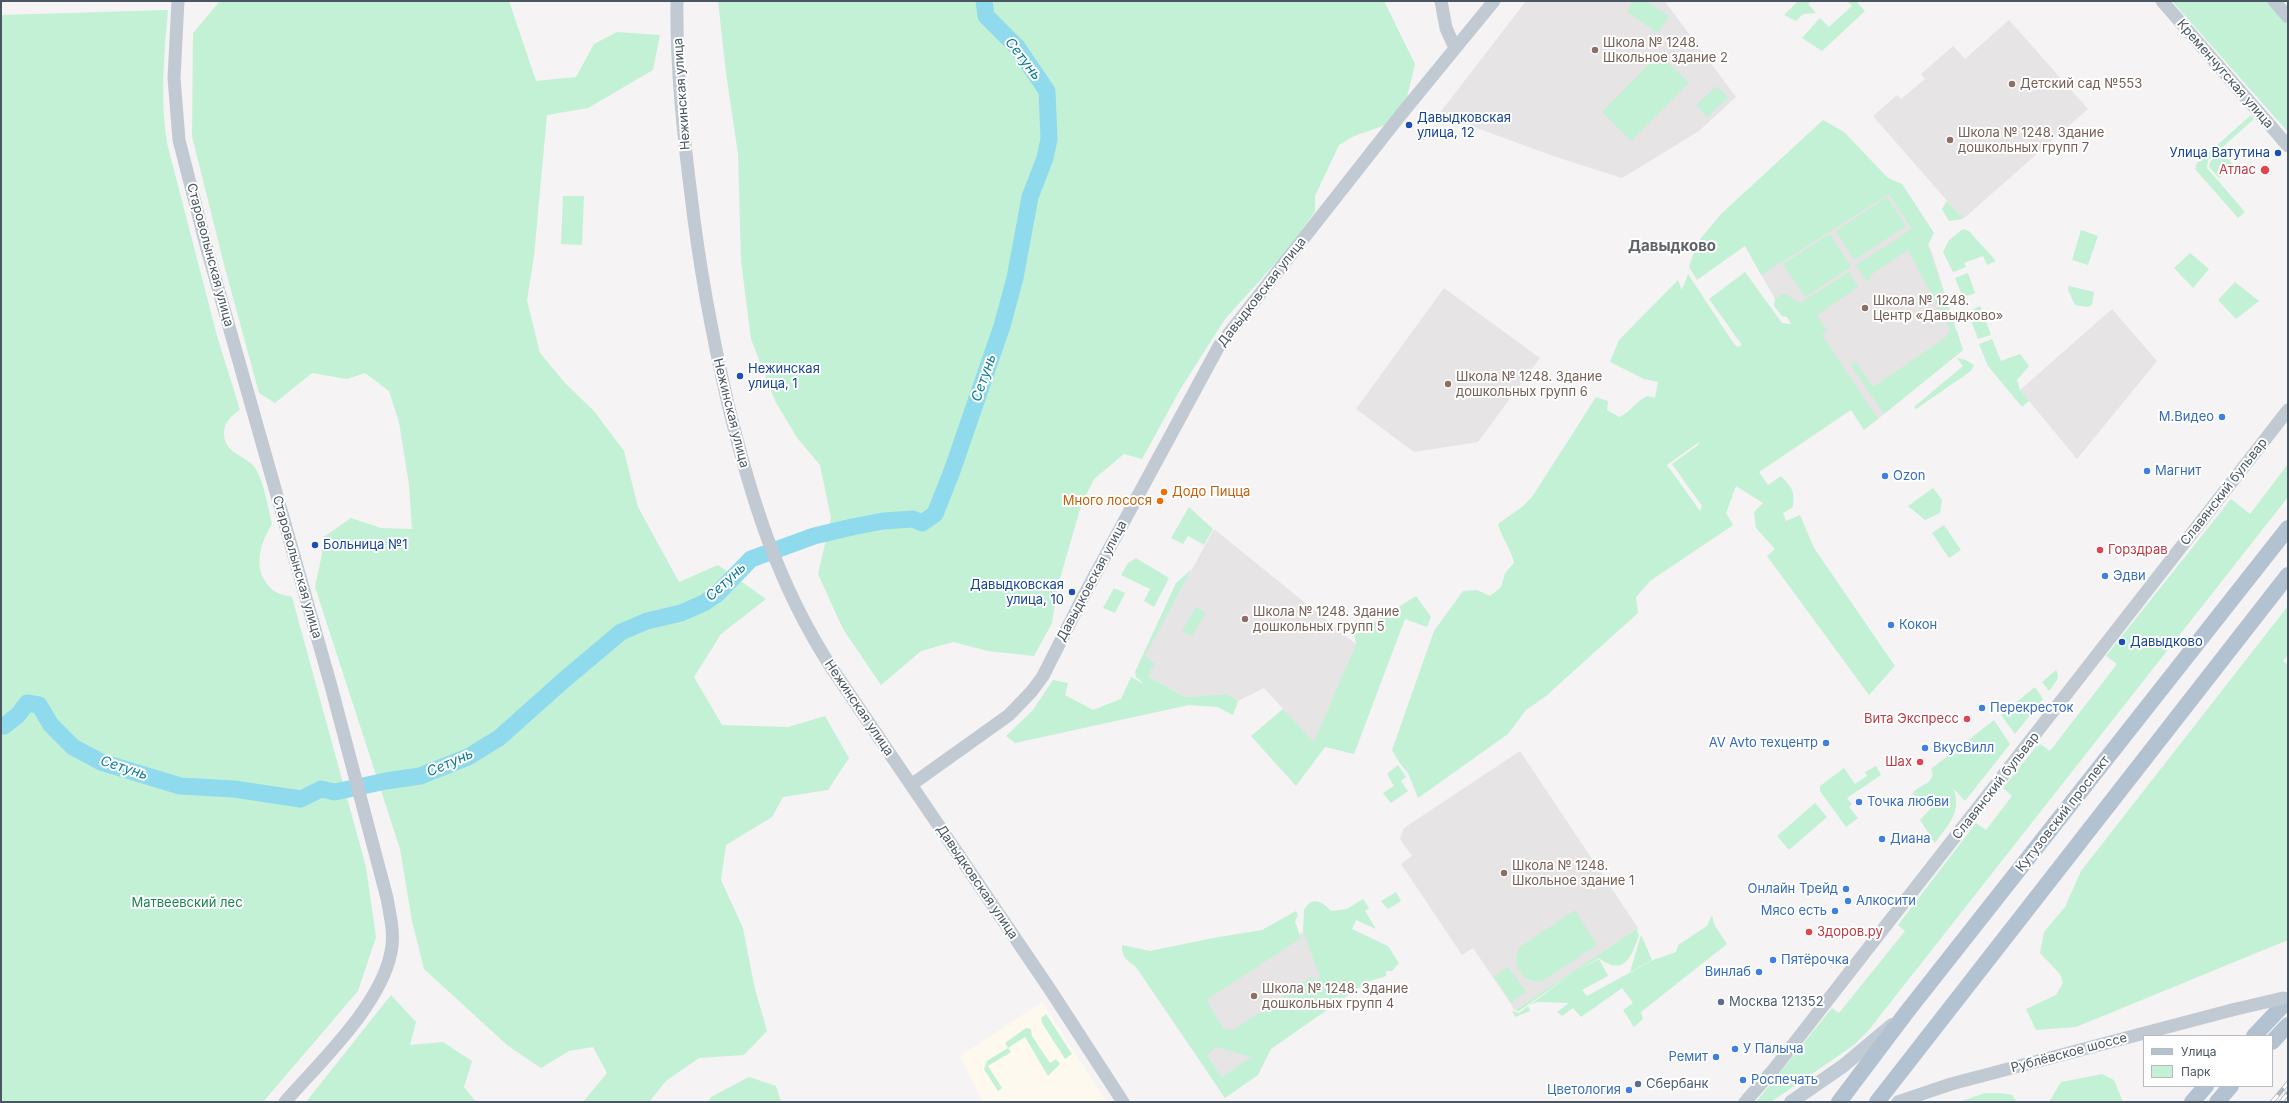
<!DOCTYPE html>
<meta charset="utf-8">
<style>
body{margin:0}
#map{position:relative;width:2289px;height:1103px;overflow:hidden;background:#f5f3f3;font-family:Inter,sans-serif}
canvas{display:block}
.frame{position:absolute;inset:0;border:2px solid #4a5661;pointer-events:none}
.legend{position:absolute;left:2143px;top:1035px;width:130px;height:52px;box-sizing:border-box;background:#fff;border:1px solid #b7bbc0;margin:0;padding:5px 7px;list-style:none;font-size:12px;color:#4a5661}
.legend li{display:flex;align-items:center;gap:8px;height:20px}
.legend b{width:20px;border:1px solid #b7bbc0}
</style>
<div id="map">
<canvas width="2289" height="1103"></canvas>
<div class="frame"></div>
<ul class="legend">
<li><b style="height:5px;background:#b3c2d1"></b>Улица</li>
<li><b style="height:11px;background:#c3f1d5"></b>Парк</li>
</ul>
</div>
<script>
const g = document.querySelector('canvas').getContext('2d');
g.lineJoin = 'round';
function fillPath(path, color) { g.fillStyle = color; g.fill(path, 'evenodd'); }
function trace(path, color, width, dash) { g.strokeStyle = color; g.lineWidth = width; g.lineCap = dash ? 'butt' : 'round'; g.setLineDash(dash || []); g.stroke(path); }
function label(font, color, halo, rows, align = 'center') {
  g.font = font + ' Inter,sans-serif'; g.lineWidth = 4; g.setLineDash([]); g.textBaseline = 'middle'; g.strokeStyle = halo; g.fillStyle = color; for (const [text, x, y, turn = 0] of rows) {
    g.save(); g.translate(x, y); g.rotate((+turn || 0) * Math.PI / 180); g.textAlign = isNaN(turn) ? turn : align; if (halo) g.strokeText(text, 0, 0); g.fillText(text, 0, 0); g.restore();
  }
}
fillPath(new Path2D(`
 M1042,1002L1107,1102H978L982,1100L960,1056Z`), '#fdf9ef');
fillPath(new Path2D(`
 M1526,1H1662L1666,3L1736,97L1699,131L1622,178L1553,156L1439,114Z
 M2009,20L2088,109L1963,219L1873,116L1897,95L1901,99L1925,79L1921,74L1953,46L1965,59Z
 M1890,184L1931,250L1963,350L1873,423L1775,299L1758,269Z
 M1444,288L1540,358L1478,442L1414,452L1356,409Z
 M2112,309L2157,361L2077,459L2020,390Z
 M1214,529L1356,644L1314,743L1264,688L1238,701L1227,694L1185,697L1137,670Z
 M1520,751L1638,928L1515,1010L1473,948L1462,955L1401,864L1412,856L1400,839L1404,828Z
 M1323,918L1365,980L1222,1077L1156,980L1279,948Z`), '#e6e4e5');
fillPath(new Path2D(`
 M220,1H509L536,81L576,77L594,44L617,32L660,35L653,70L588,108L547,115L534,256L527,300L540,353L565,383L594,411L624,451L638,507L679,582L718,565L766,599L721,634L694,677L722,725L788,727L825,716L849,758L828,790L783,797L772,817L726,845L721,880L743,928L754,985L767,1031L744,1055L699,1058L666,1081L649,1102H583L607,1073L593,1047L569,1051L541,1068L507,1045L424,969L412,921L400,849L315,587L322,554V538L351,518L381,528L412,529L409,485L399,422L389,391L365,373L347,379L312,373L275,403L259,393L226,272L192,136L193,33Z
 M718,1H1384L1415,64L1407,97L1388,124L1352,137L1339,145L1315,196V212L1283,255L1225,319L1181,388L1142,459L1124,454L1094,479L1081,506L1058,585L1052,623L1034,656L988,651L953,642L921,651L881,685L843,629L818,574L831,518L820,465L798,439L775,401L751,339L741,261L738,154L726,73Z
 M1634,1H1646L1669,16L1658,33L1627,12Z
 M1798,1H1811L1808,4L1816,13L1803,14L1796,21L1784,15Z
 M1847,1H1856L1865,11L1822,51L1802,38L1820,18L1829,27L1852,6Z
 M2172,1H2267L2288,25V132Z
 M168,10C164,55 160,98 167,143L217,336L240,410C232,415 224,422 224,432C223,456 251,455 258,473C265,488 268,507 272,524C259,545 251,573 274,591C278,594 286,595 292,597L366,867L376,937L358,991L263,1102H1V15Z
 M1659,54L1689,83L1631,141L1602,112Z
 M1717,86L1728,98L1707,117L1696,105Z
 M2251,115L2254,119L2208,160L2207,168L2245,212L2238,218L2195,169L2197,163Z
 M1823,120L1844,132L1888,178L1902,184L1934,233L1928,245L1963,350L1884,414L1851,365L1856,362L1873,387L1945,338L1950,330L1908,250L1872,274L1869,280L1865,279L1856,265L1912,229L1889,194L1761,275L1745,246L1697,280L1689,267L1697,243L1721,214Z
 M2222,151L2234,166L2219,178L2209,167L2210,162Z
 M563,196H584L582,245L561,244Z
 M1887,197L1906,226L1854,260L1836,231Z
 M1947,201L1963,219L1949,221L1942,209Z
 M1963,229L1969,231L1996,261L1987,265L1983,256L1964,263L1966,267L1953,272L1943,252L1949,240Z
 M2081,230L2098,236L2088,265L2072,260Z
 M1830,234L1851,267L1805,297L1783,264Z
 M2190,253L2209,269L2193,288L2174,268Z
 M1745,272L1782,323L1791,324L1787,317L1782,316L1774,306L1775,299L1784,293L1800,303L1849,272L1858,287L1817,315L1827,331L1822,335L1878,419L1864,430L1851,410L1759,472L1768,485L1781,476C1792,488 1795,490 1793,507L1783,513L1786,521L1800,515L1814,548L1895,666L1869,695L1767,556L1775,549L1756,528L1754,512L1763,503L1736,486L1726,513L1733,525L1650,581L1636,597L1638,613L1546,696L1526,710L1508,734L1418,798L1408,773L1399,762L1392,750L1434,631L1463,591L1477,590L1490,596L1501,587L1505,573L1514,563C1511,548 1502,539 1498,524L1522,507L1532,497L1596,397L1608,401L1607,410L1619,417C1631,412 1634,403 1647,396L1655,398L1658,382L1644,379L1610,362L1619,340L1678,280L1682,290L1688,274L1734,344L1738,347L1742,345L1709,299ZM1699,442L1698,445L1672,464L1702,506L1700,511L1667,465Z
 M1968,273L1975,293L1963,298L1955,278Z
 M2235,282L2259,301L2236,319L2218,300Z
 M2069,286L2094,292L2092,305L2087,307L2075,305L2068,290Z
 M1980,306L1991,335L1978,339L1968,312Z
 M1992,339L2001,361L2020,354L2029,366L2017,380L2020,390L2029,401L2022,407L1988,366L1979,344Z
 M1957,358L1966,360L1974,365L1971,371L1916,409L1914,407L1963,366Z
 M2288,464V497L1868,1031L1854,1045L1771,1102H1756L1832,1008L1839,1013L1905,931L1898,925L1976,823L1986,830L2012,796L2003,788L2039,743L2050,751L2117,664L2106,656L2231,499L2250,514Z
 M1933,488L1942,500L1940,513L1925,520L1908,506Z
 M1189,507L1213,529L1204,545L1188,536L1183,544L1171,538Z
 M1944,525L1961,550L1949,558L1932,533Z
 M1136,558L1169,578L1154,607L1144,601L1150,589L1121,575L1128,563Z
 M1192,569L1145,656L1155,664L1150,671L1149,677L1185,697L1227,694L1238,701L1233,715L1217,707L1189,705L1015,743L1006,736L1033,710L1053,680L1068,683L1065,695L1093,710L1121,699L1131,677L1144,684L1136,677L1135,672L1176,583Z
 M1114,588L1125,593L1115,613L1103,608Z
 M1416,596L1431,617L1427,627L1405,619L1354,754L1325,747L1296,786L1251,736L1283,709L1314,742L1356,644L1354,635Z
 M2288,606V655L2283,661L2288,665V940L2076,1027L2036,1030L2026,1009L2056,995L2063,983L2060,974L2040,953L2044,932L2065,907L2081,871Z
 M1196,607L1206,613L1192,636L1182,631Z
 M2056,670L2058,675L2057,680L2049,691L2042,682Z
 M2035,687L2043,699L2015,734L2001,715Z
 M1994,720L2010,744L1965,801L1953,788C1963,811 1948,825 1935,843L1920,820L1933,806L1912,794C1918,784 1938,784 1931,769Z
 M1398,765L1406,777L1401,781L1408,791L1391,803L1383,793L1394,786L1387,774Z
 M1876,766L1881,775L1847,798L1852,804L1849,807L1858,818L1846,827L1820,791V786L1844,768L1855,784L1867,776L1865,772Z
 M1815,803L1827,817L1789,850L1777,836Z
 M1396,892L1401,901L1388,909L1381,901Z
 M1363,899L1369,908L1365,911L1376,929L1356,920L1352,929L1388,946L1399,963L1392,971H1386V976L1367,982L1271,1049L1258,1075L1225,1098L1136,967C1127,961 1121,956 1122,945L1150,951L1213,938L1262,930L1296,911L1298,915L1295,922L1301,938L1208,999V1003L1223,1028L1233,1030L1298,987L1316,1013L1298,986L1312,976L1315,981L1320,977L1303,931L1304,910C1312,896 1322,901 1331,911L1347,909ZM1216,1047L1251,1057L1222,1077L1207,1055Z
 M1575,910L1597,945L1542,981C1523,984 1509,964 1520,947Z
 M1712,915L1715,926L1727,944L1641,1012L1643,1019L1634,1027L1623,1010L1633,1003L1622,988L1581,1017L1573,1008L1562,1016L1557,1012L1569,1003L1537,1002L1528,1006L1530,1011L1515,1017L1512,1011L1519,1013L1573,973L1519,1011L1514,1010L1512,1006L1515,1010L1638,928L1637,931L1639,935C1632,955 1625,978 1599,958L1576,971L1599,959L1608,976L1582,990L1587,996L1653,960L1676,952L1678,945L1707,926Z
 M1641,935L1652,960L1630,972Z
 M1508,967L1526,992L1511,1002L1494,977Z
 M391,995L416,1022L410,1045L443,1042L472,1061L464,1087L476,1102H306Z
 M1046,1014L1072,1054L1065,1059L1042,1023L1041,1018Z
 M1026,1028L1031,1029L1032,1036L1050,1063L1056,1059L1060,1064L1048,1076L1025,1037L1008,1048L1011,1052L988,1066L1002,1088L998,1091L984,1069L987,1061L1008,1048L1005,1043Z
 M2102,1074L2114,1080L2123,1102H2049L2061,1082Z
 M749,1077L776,1086L781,1102H709L711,1097Z
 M1985,1093H1999L2012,1095L2017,1102H1959Z`), '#c3f1d5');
trace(new Path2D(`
 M1,725L4,726L18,715L27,703L39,705L51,725L73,747L101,762L180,786L234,789L301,799L321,789L335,792L386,781L420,776L468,757L499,738L564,680L621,632L647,621L681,613L704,603L717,594L751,559L814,536L852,527L883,521L913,519L922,523L935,514L952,471L1002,326L1015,278L1030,197L1045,158L1049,139L1047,91L1017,47L986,16L984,1`), '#90daee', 17);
trace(new Path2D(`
 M178,1L174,78L179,140L207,249L331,686L387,898C390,916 395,934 391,952C381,1005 320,1062 285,1102
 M677,1C676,65 683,131 691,195C699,265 712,335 728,404C751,499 778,585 831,667L1049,988L1123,1102
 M1441,1L1446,28L1455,48
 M2162,1L2288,146
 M2274,1L2288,17
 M911,785L1009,715L1032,691L1043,676L1083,597L1219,346L1399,117L1494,1
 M1745,1102L1774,1069L2288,410
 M1898,1102L1951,1084L2232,1010`), '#c1cad2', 13);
trace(new Path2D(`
 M1791,1102L1843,1066L1892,1025`), '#c1cbd6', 14);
trace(new Path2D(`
 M2254,1036L2288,1000
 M2272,1042L2288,1025
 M1839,1102L1906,1013L2288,528
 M1877,1102L2288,575
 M2192,1102L2206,1086
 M2217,1102L2231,1086`), '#b3c2d1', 16);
const rail = new Path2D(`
 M2272,1102L2288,1083
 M2281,1102L2288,1093`);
trace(rail, '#b5b8bd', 4.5);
trace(rail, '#fff', 3, [9]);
trace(new Path2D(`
 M2232,1010L2283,998`), '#c1cad2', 13);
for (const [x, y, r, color] of [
 [1595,50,4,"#8d6e63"],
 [2012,84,4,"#8d6e63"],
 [1409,125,4,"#1a4fb4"],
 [1950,140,4,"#8d6e63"],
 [2278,153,4,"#1a4fb4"],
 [2265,170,5,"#e0444e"],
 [1865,308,4,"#8d6e63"],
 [740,376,4,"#1a4fb4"],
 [1448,384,4,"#8d6e63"],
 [2222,417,4,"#3f7fe0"],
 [2147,471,4,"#3f7fe0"],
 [1885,476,4,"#3f7fe0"],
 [1164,492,4,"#e8710a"],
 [1160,501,4,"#e8710a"],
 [315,545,4,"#1a4fb4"],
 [2100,550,4,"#e0444e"],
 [2105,576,4,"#3f7fe0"],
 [1072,592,4,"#1a4fb4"],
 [1245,619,4,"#8d6e63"],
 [1891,625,4,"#3f7fe0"],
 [2122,642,4,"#1a4fb4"],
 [1982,708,4,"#3f7fe0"],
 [1967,719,4,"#e0444e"],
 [1826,743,4,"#3f7fe0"],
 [1925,748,4,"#3f7fe0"],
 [1920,762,4,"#e0444e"],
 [1859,802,4,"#3f7fe0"],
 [1882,839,4,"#3f7fe0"],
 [1504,873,4,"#8d6e63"],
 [1846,889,4,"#3f7fe0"],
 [1848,901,4,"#3f7fe0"],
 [1835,911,4,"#3f7fe0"],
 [1809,932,4,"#e0444e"],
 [1773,960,4,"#3f7fe0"],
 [1759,972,4,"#3f7fe0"],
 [1254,996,4,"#8d6e63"],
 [1721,1002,4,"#5c6f8a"],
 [1735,1049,4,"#3f7fe0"],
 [1716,1057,4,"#3f7fe0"],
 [1743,1080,4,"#3f7fe0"],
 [1638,1084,4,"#5c6f8a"],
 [1629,1090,4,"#3f7fe0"]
]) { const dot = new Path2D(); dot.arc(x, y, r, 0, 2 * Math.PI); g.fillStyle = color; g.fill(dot); trace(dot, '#fff', 1.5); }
label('13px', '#785e54', '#fff', [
 ["Школа № 1248.",1603,43],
 ["Школьное здание 2",1603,58],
 ["Детский сад №553",2020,84],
 ["Школа № 1248. Здание",1958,133],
 ["дошкольных групп 7",1958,148],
 ["Школа № 1248.",1873,301],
 ["Центр «Давыдково»",1873,316],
 ["Школа № 1248. Здание",1456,377],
 ["дошкольных групп 6",1456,392],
 ["Школа № 1248. Здание",1253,612],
 ["дошкольных групп 5",1253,627],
 ["Школа № 1248.",1512,866],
 ["Школьное здание 1",1512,881],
 ["Школа № 1248. Здание",1262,989],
 ["дошкольных групп 4",1262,1004]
], 'left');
label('13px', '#4a5661', '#fff', [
 ["Кременчугская улица",2225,74,49],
 ["Нежинская улица",682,94,-94],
 ["Староволынская улица",210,255,75],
 ["Давыдковская улица",1262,292,-52],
 ["Нежинская улица",731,413,76],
 ["Славянский бульвар",2224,492,-52],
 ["Староволынская улица",297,567,74],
 ["Давыдковская улица",1092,581,-62],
 ["Нежинская улица",859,708,56],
 ["Славянский бульвар",1996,786,-52],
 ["Кутузовский проспект",2063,814,-52],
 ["Давыдковская улица",977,882,56],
 ["Рублёвское шоссе",2069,1053,-15]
]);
label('13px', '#164399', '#fff', [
 ["Давыдковская",1417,118],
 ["улица, 12",1417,133],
 ["Улица Ватутина",2270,153,"right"],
 ["Нежинская",748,369],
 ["улица, 1",748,384],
 ["Больница №1",323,545],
 ["Давыдковская",1064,585,"right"],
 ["улица, 10",1064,600,"right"],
 ["Давыдково",2130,642]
], 'left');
label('13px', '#be3a42', '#fff', [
 ["Атлас",2256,170],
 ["Горздрав",2108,550,"left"],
 ["Вита Экспресс",1959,719],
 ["Шах",1912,762],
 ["Здоров.ру",1817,932,"left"]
], 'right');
label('13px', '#366cbe', '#fff', [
 ["М.Видео",2214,417,"right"],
 ["Магнит",2155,471],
 ["Ozon",1893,476],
 ["Эдви",2113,576],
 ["Кокон",1899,625],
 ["Перекресток",1990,708],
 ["AV Avto техцентр",1818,743,"right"],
 ["ВкусВилл",1933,748],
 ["Точка любви",1867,802],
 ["Диана",1890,839],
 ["Онлайн Трейд",1838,889,"right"],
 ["Алкосити",1856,901],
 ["Мясо есть",1827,911,"right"],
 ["Пятёрочка",1781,960],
 ["Винлаб",1751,972,"right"],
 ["У Палыча",1743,1049],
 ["Ремит",1708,1057,"right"],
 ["Роспечать",1751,1080],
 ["Цветология",1621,1090,"right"]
], 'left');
label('13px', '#c56008', '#fff', [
 ["Додо Пицца",1172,492],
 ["Много лосося",1152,501,"right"]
], 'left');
label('13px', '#17864f', '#fff', [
 ["Матвеевский лес",187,903]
]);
label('13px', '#4e5e75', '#fff', [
 ["Москва 121352",1729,1002],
 ["Сбербанк",1646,1084]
], 'left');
label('italic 14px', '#0c7c9b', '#fff', [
 ["Сетунь",1023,59,52],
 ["Сетунь",984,378,-71],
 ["Сетунь",726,582,-43],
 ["Сетунь",450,763,-24],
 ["Сетунь",124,768,18]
]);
label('bold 15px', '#5f6368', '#fff', [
 ["Давыдково",1672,246]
]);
</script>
